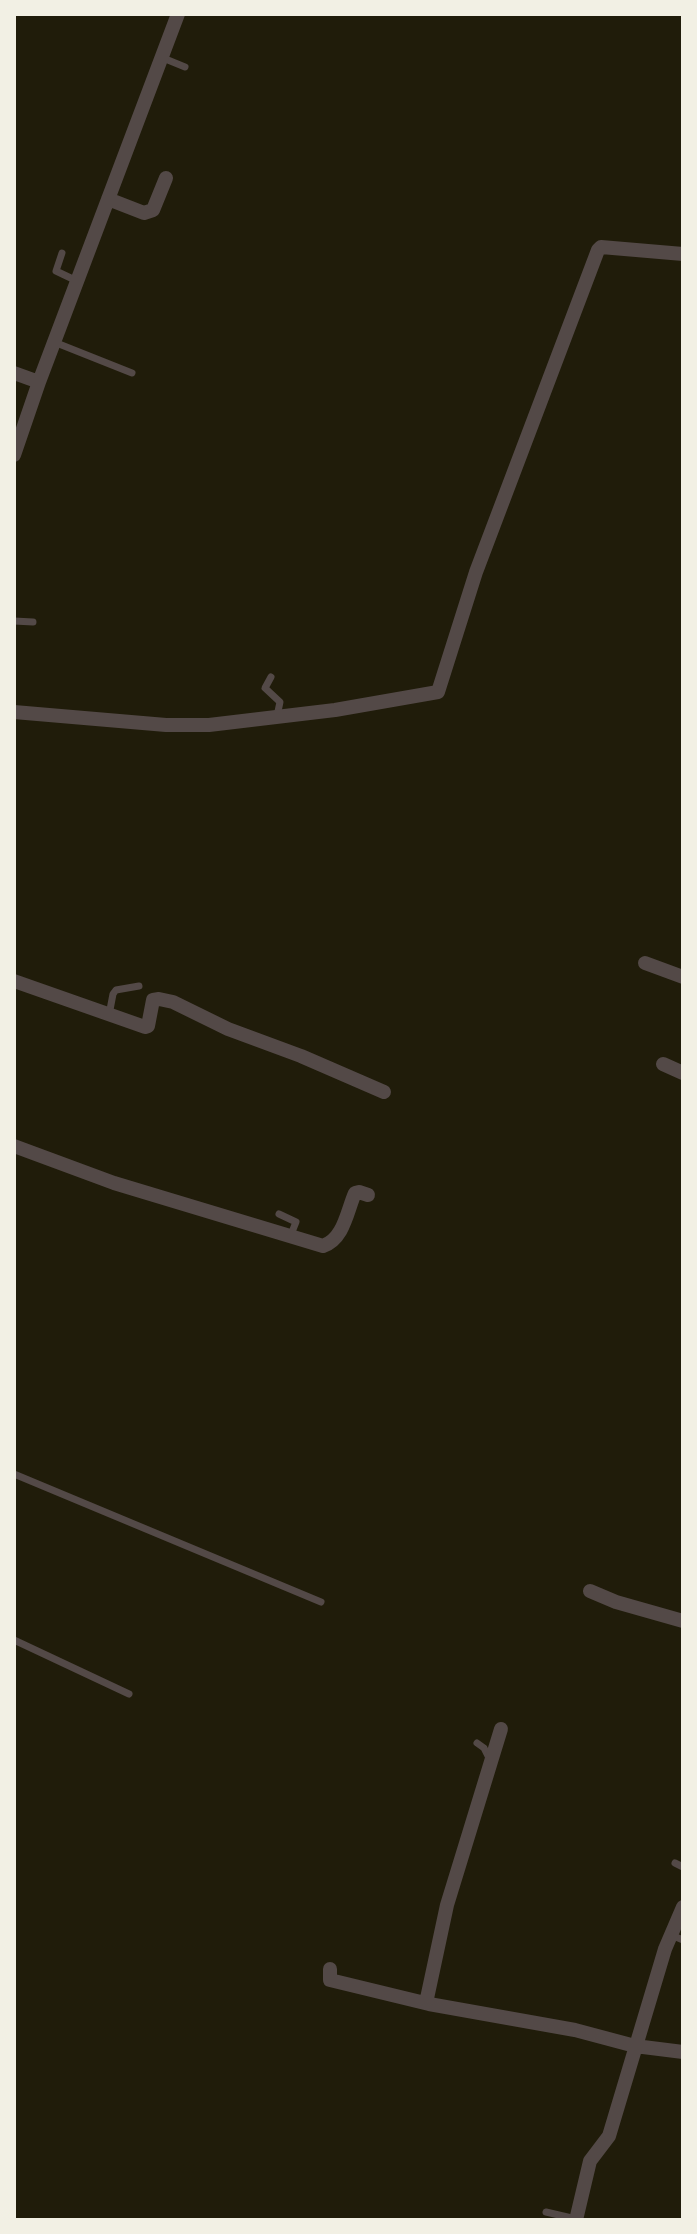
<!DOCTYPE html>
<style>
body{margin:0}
#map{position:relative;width:697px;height:2234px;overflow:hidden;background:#201c0a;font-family:"Open Sans",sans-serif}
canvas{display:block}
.frame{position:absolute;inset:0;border:16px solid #f2f0e4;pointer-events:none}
</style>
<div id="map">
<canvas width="697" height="2234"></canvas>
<div class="frame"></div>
</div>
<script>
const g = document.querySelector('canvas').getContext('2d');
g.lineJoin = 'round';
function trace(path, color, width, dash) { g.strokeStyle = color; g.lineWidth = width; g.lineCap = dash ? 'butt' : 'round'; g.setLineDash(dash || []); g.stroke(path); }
trace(new Path2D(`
 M163,58L185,67
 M62,253L56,271L77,281
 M54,342L132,373
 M14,621L33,622
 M271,677L265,688L280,702L277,716
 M109,1015L113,994L116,990L139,986
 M279,1214L296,1222L290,1237
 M14,1474L321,1602
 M14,1640L129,1694
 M477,1743L484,1748L490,1760
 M675,1863L683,1867
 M671,1935L683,1940
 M546,2212L576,2219`), '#534947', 7);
trace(new Path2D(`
 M108,199L144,213L153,210L166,178
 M14,373L39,382
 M14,455L39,382L178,14
 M14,712L166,725H209L335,710L438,692L476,572L598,250L601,247L683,254
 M645,963L683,977
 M14,981L145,1027L148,1026L153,1000L159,999L173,1002L228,1029L301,1056L384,1092
 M663,1064L683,1073
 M14,1146L114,1183L323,1246C344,1239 347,1211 355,1193L359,1192L368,1195
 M590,1591L616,1602L683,1621
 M330,1969V1980L429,2004L575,2030L635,2046L683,2052
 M426,2003L447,1905L501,1729
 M576,2220L590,2161L609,2136L665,1949L683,1907`), '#534947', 14);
</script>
